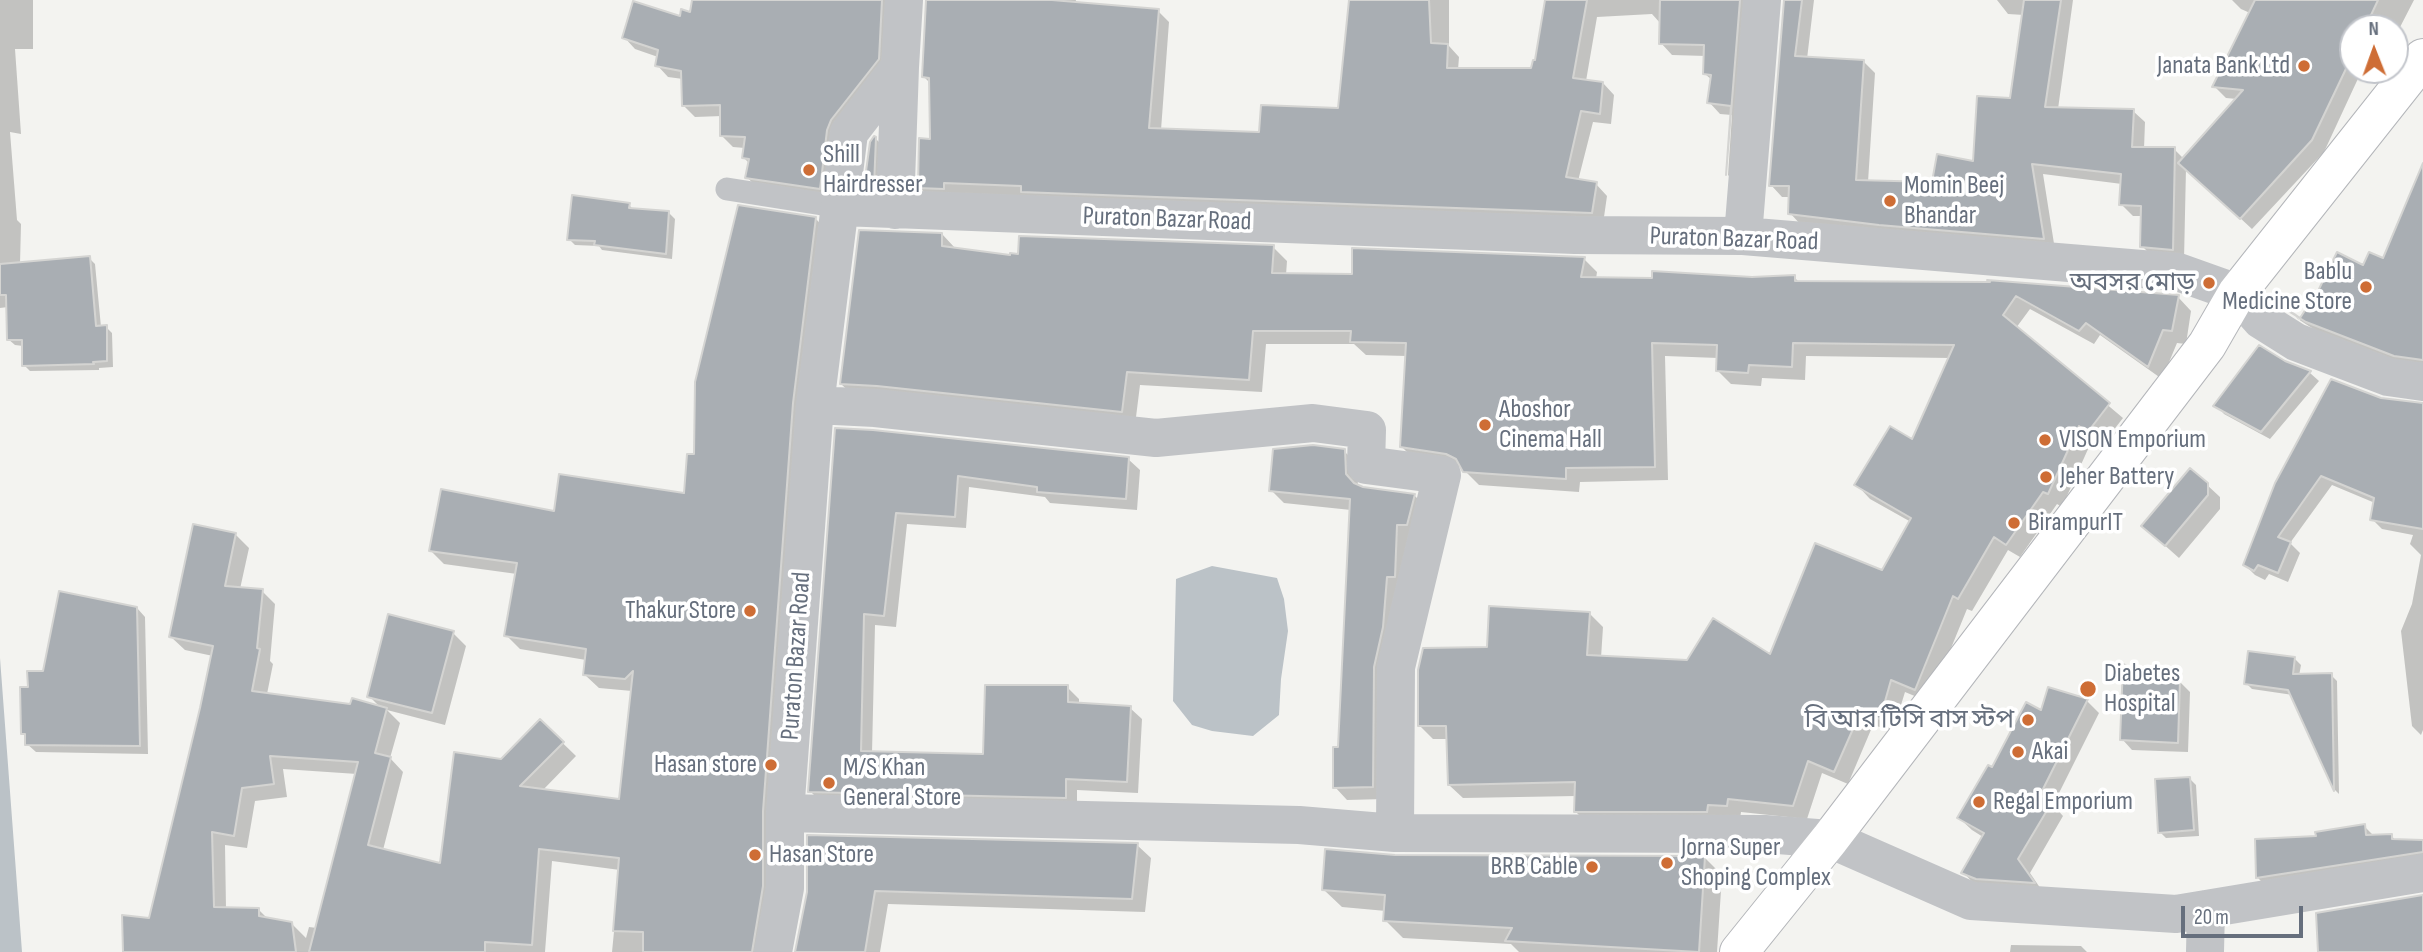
<!DOCTYPE html>
<meta charset="utf-8">
<style>
body{margin:0}
#map{position:relative;width:2423px;height:952px;overflow:hidden;background:#f3f3f0;font-family:"Sofia Sans Condensed",sans-serif}
canvas{display:block}
.north{position:absolute;left:2339px;top:14px;width:70px;height:70px;box-sizing:border-box;background:#fff;border:2px solid #c2c5cb;border-radius:50%;rotate:359deg;font-size:19px;font-weight:700;line-height:28px;text-align:center;color:#666f7d}
.north::after{content:'';display:block;margin:auto;width:24px;height:32px;background:#ce6d35;clip-path:polygon(50% 0,100% 100%,50% 72%,0 100%)}
.scale{position:absolute;left:2181px;top:906px;width:122px;height:32px;box-sizing:border-box;border:4px solid #666f7d;border-top:0;padding-left:9px;font-size:21px;line-height:24px;white-space:nowrap;color:#666f7d;-webkit-text-stroke:5px #fff;paint-order:stroke}
</style>
<div id="map">
<canvas width="2423" height="952"></canvas>
<div class="north">N</div>
<div class="scale">20 m</div>
</div>
<script>
const g = document.querySelector('canvas').getContext('2d');
g.lineJoin = 'round';
function fillPath(path, color) { g.fillStyle = color; g.fill(path, 'evenodd'); }
function trace(path, color, width, dash) { g.strokeStyle = color; g.lineWidth = width; g.lineCap = dash ? 'butt' : 'round'; g.setLineDash(dash || []); g.stroke(path); }
function label(font, color, halo, rows, align = 'center') {
  g.font = font + ' "Sofia Sans Condensed","Noto Sans Bengali",sans-serif'; g.lineWidth = 7; g.setLineDash([]); g.textBaseline = 'middle'; g.strokeStyle = halo; g.fillStyle = color; for (const [text, x, y, turn = 0] of rows) {
    g.save(); g.translate(x, y); g.rotate((+turn || 0) * Math.PI / 180); g.textAlign = isNaN(turn) ? turn : align; if (halo) g.strokeText(text, 0, 0); g.fillText(text, 0, 0); g.restore();
  }
}
fillPath(new Path2D(`
 M1212,566L1277,578L1284,599L1288,631L1281,679L1279,715L1253,736L1212,731L1192,725L1173,701L1176,579Z
 M0,658L22,952H0Z`), '#bbc2c7');
fillPath(new Path2D(`
 M0,0H33V49H15L21,134L10,132L17,220L21,224L20,264L89,258L95,264L101,327H106L112,333L113,367L99,368V370L30,371L24,365L23,346L15,345L8,339V307L0,308Z
 M694,0H897L889,71L831,200L758,189L747,177L750,164L744,158L745,148L733,147L722,136V116L695,117L683,105V79L668,77L657,65L658,57L635,49L624,37L692,14Z
 M927,0H1076L1075,4L1158,11L1169,22L1161,130L1261,134L1339,110L1349,0H1449V46L1459,57L1458,70H1532L1536,62L1547,0H1755L1737,184L1728,175L1732,115L1720,114L1709,102L1712,80L1705,74L1706,56L1672,55L1661,43V24L1652,14L1597,17L1586,81L1603,83L1614,95L1611,124L1593,122L1578,181L1596,184L1607,196L1603,224L931,199L919,187L932,141L931,84L923,76Z
 M1785,0H1814L1807,59L1864,62L1875,73L1868,182L1933,184L1974,163L2011,100L2024,15L2008,14L1997,0H2073L2058,109L2133,111L2145,122L2144,149H2174L2184,159L2237,99L2226,98L2215,87L2250,13L2241,9L2232,0H2414L2397,33L2395,28H2353V70H2362L2324,152L2252,229L2186,168L2184,260L2154,258L2142,246L2143,216H2133L2121,204L2122,184L2043,174L2055,250L1801,225L1790,213L1791,197H1782L1771,185Z
 M876,139L881,144L879,192L872,191L866,185Z
 M2423,198V368L2405,365L2318,332L2298,319L2295,316L2300,320L2320,290L2364,267L2384,260Z
 M629,205L634,210L668,212L675,219L672,259L602,250L599,246L575,245L569,239Z
 M816,219L829,233L766,952H612L620,870L552,861L545,952H125L150,920L213,656L185,650L171,637L235,534L249,548L240,589L262,591L275,604L270,661L273,664L267,694L381,708L369,696L453,633L466,646L445,725L387,710L400,723L390,758L403,772L383,850L442,865L501,761L540,721L576,756L542,791L621,801L632,691L599,688L585,675L586,660L520,649L506,635L517,574L444,564L430,550L555,513L686,495L696,456ZM283,769L357,774L317,928L309,927L306,938L291,923L268,919L258,909H226L225,845L247,848L255,801L287,797Z
 M942,234L955,248L1011,257L1273,247L1287,261L1286,275L1354,276L1584,259L1597,272L1596,279L1794,277L1799,282L2178,297L2191,311L2186,344L2177,343L2162,379L2100,335L2094,344L2030,309L2016,328L2123,418L2102,445L2093,438L2062,507L2057,504L2020,557L2008,550L1972,611L1967,609L1929,702L1905,692L1893,731L1873,725L1848,784L1822,773L1807,819L1741,812L1740,819L1589,825L1575,811L1576,796L1463,798L1449,785L1448,739H1433L1419,725L1488,649L1589,613L1603,627L1601,658L1688,662L1771,656L1883,572L1911,522L1870,499L1857,485L1913,442L1950,358L1806,356L1805,380L1762,378L1761,386L1731,384L1718,371V358L1665,356L1668,480L1580,482L1579,492L1479,485L1461,467L1416,461L1402,447L1407,356L1366,355L1354,344H1266L1262,392L1140,385L1135,425L855,397L841,384Z
 M2284,362L2310,373L2319,381L2270,439L2224,414L2216,405Z
 M2380,399L2423,405V730L2421,735L2412,726L2401,631L2412,604L2421,555L2410,544L2413,535L2382,529L2372,519L2375,503L2332,485L2290,543L2300,553L2288,582L2269,574L2265,580L2255,575L2245,565Z
 M837,430L1128,459L1140,470L1137,510L1050,503L1045,497L969,487L966,528L907,524L896,627L875,625L872,753L985,755L1067,687L1079,699V705L1130,708L1142,719L1138,793L1077,790V809L822,803L810,791Z
 M1344,451L1357,464L1358,487L1414,495L1427,508L1385,799L1347,800L1335,787L1339,748L1351,510L1284,503L1271,490Z
 M2206,484L2220,497V509L2179,558L2143,526Z
 M137,608L145,617L148,754L36,752L27,744V738L23,733L30,689L44,672Z
 M2295,659L2301,665L2299,676L2331,675L2337,681L2339,794L2335,790L2293,695L2252,689L2246,683Z
 M2180,682L2190,692L2188,752L2132,750L2122,739L2163,684Z
 M2049,689L2087,701L2099,713L2053,805L2063,816L2030,873L2045,895L1975,885L1963,872L1983,837L1972,830L1959,818L1993,770L2042,712Z
 M2189,778L2196,785L2199,836L2166,838L2160,832Z
 M2364,826L2374,836L2391,835L2396,841L2423,842V865L2269,889L2258,878L2257,840L2318,838Z
 M1137,845L1151,858L1145,912L888,904L880,952H797L808,892Z
 M1395,857H1704L1722,875L1717,952H1519L1511,944L1403,938L1385,920L1386,911L1342,907L1324,890Z
 M2011,945L2081,946L2087,952H2010Z`), '#0003');
const building = new Path2D(`
 M692,0H882L879,59L831,120L827,130L820,189L745,178L749,159L742,158L745,137L720,136V105L682,106L681,71L655,66L658,50L622,38L633,1L680,16L681,9L690,12Z
 M926,0H1052L1159,9L1149,128L1259,132L1261,105L1338,108L1349,0H1429L1431,43L1448,44L1447,68H1531L1533,60H1535L1545,0H1587L1573,78L1603,82L1600,114L1581,111L1566,177L1597,182L1592,213L1021,192V186L944,183V189L918,188L919,138L930,139L929,78L922,77Z
 M1660,0H1740L1726,175L1731,106L1707,103L1711,75L1703,74L1704,45L1659,44Z
 M1784,0H1802L1795,56L1864,60L1856,180L1932,182L1937,154L1973,161L1977,96L2010,98L2024,0H2061L2045,107L2134,109L2132,147H2175L2173,250L2140,247L2141,206L2119,205L2121,174L2032,164L2044,239L1879,225L1788,214L1789,186H1769Z
 M2255,0H2378L2365,28H2353V54L2312,140L2240,219L2178,163L2243,90L2212,87Z
 M874,136L876,137L874,186H864L870,142Z
 M2423,163V360L2394,356L2306,322L2285,309L2286,308L2300,318L2319,289L2337,252L2363,265L2369,252L2383,258Z
 M572,195L630,203L629,208L669,211L666,254L594,245L595,241L567,240Z
 M738,205L816,217L793,403L763,811V886L752,952H643V932L613,931L619,858L539,849L532,945L485,942V952H309L358,762L270,756L274,784L242,788L234,836L212,832L214,907L259,908V916L292,922L296,952H123L122,915L149,918L200,708L213,646L169,637L193,524L236,533L225,586L263,589L257,648L260,649L252,691L350,704L352,698L387,708L375,753L391,757L368,845L440,863L454,752L501,759L540,719L564,742L520,786L619,799L633,671L625,679L583,675L586,649L504,636L517,563L429,551L441,489L554,511L559,474L684,493L687,454H694L695,382Z
 M859,230L942,233V246L1010,255V253L1018,254L1019,236L1274,245L1272,273L1352,274V248L1585,257L1581,277L1652,278V271L1752,277L1795,275V281L1990,282L1987,280L2179,295L2172,331L2163,330L2148,367L2086,323L2079,331L2016,296L2003,315L2110,403L2087,433L2079,426L2048,494L2043,492L2006,545L1994,537L1958,599L1953,596L1915,690L1891,680L1880,719L1860,713L1834,772L1808,761L1793,806L1728,799L1727,806L1708,805L1707,812H1574L1575,782L1448,785L1446,726H1418V670L1423,648L1487,647L1489,606L1590,612L1587,655L1687,660L1713,618L1770,654L1815,543L1882,570L1911,518L1854,485L1890,426L1912,439L1954,345L1793,343L1792,367L1749,365L1748,373L1716,371L1717,345L1652,343L1655,467L1566,468V479L1463,472L1456,459L1446,454L1400,447L1406,343L1350,342L1351,331H1253L1249,380L1127,372L1122,412L877,386L840,384Z
 M90,256L96,326L107,325V361L93,362L94,364L22,366V340H7L6,295H0V264Z
 M2259,345L2285,361L2311,371L2261,432L2213,406Z
 M2331,379L2381,398L2423,403V529L2370,520L2374,498L2321,476L2278,537L2291,542L2278,573L2258,565L2254,571L2243,565L2275,483Z
 M835,428L873,430L1129,457L1126,499L1037,492V487L958,476L955,517L896,513L884,616L864,614L861,751L983,754L985,685H1068V702L1131,706L1127,782L1066,779V798L808,792Z
 M1313,445L1345,449L1346,474L1354,483L1363,487L1415,494L1407,525H1397L1395,577H1387L1383,627L1374,667L1373,787L1333,788V747H1338L1350,499L1269,491L1273,449Z
 M2190,468L2208,483V495L2165,546L2141,526Z
 M59,591L137,607L140,746L25,745V734H21L20,687H28L27,671H43Z
 M388,614L454,631L432,713L367,697Z
 M2248,651L2295,657L2293,674L2332,673L2334,791L2288,690L2244,684Z
 M2123,664L2163,682L2180,680L2178,743L2120,740Z
 M2048,687L2088,699L2040,795L2052,802L2018,859L2035,883L1976,879L1961,873L1984,833L1957,818L1988,765L1992,767L2026,702L2041,710Z
 M2190,777L2194,830L2158,833L2155,779Z
 M2365,824L2366,835L2392,834V839L2423,840V852L2256,878L2255,839L2316,836L2315,832Z
 M807,835L1138,843L1132,899L875,891L865,952H795L807,892Z
 M1325,849L1395,855L1705,856L1699,952L1505,941L1512,928L1383,921L1385,895L1322,890Z
 M2423,895V952H2318L2316,913Z`);
fillPath(building, '#a9aeb3');
trace(building, '#d4d4d2', 2);
const primary = new Path2D(`
 M1739,952L1830,839L2207,345L2237,293L2423,58`);
trace(primary, '#b4b6ba', 40);
trace(new Path2D(`
 M727,189L841,207`), '#c1c3c6', 23);
trace(new Path2D(`
 M841,207L1575,235L1743,236L2178,272L2237,293L2261,320L2296,342L2388,377L2423,382
 M895,210L900,67
 M1743,236L1762,0
 M815,405L875,408L1156,438L1313,423L1367,430L1366,465L1442,475L1396,667L1395,833
 M785,813L1299,825L1395,833L1765,834L1830,839L1971,901L2176,914L2423,873
 M773,952L785,888V813L815,405L849,133L900,67L904,0
 M2205,952L2206,909`), '#c1c3c6', 38);
trace(primary, '#fff', 38);
for (const [x, y, r, color] of [
 [2304,66,7,"#ce6d35"],
 [809,170,7,"#ce6d35"],
 [1890,201,7,"#ce6d35"],
 [2209,283,7,"#ce6d35"],
 [2366,287,7,"#ce6d35"],
 [1485,425,7,"#ce6d35"],
 [2045,440,7,"#ce6d35"],
 [2046,477,7,"#ce6d35"],
 [2014,523,7,"#ce6d35"],
 [750,611,7,"#ce6d35"],
 [2088,689,9,"#ce6d35"],
 [2028,720,7,"#ce6d35"],
 [2018,752,7,"#ce6d35"],
 [771,765,7,"#ce6d35"],
 [829,783,7,"#ce6d35"],
 [1979,802,7,"#ce6d35"],
 [755,855,7,"#ce6d35"],
 [1667,863,7,"#ce6d35"],
 [1592,867,7,"#ce6d35"]
]) { const dot = new Path2D(); dot.arc(x, y, r, 0, 2 * Math.PI); g.fillStyle = color; g.fill(dot); trace(dot, '#fff', 2.5); }
label('26px', '#666f7d', '#fff', [
 ["Janata Bank Ltd",2290,66,"right"],
 ["Shill",823,155],
 ["Hairdresser",823,185],
 ["Momin Beej",1904,186],
 ["Bhandar",1904,216],
 ["Bablu",2352,272,"right"],
 ["Medicine Store",2352,302,"right"],
 ["অবসর মোড়",2195,283,"right"],
 ["Aboshor",1499,410],
 ["Cinema Hall",1499,440],
 ["VISON Emporium",2059,440],
 ["Jeher Battery",2060,477],
 ["BirampurIT",2028,523],
 ["Thakur Store",736,611,"right"],
 ["Diabetes",2104,674],
 ["Hospital",2104,704],
 ["বি আর টিসি বাস স্টপ",2014,720,"right"],
 ["Akai",2032,752],
 ["Hasan store",757,765,"right"],
 ["M/S Khan",843,768],
 ["General Store",843,798],
 ["Regal Emporium",1993,802],
 ["Jorna Super",1681,848],
 ["Shoping Complex",1681,878],
 ["Hasan Store",769,855],
 ["BRB Cable",1578,867,"right"]
], 'left');
label('26px', '#666f7d', '#fff', [
 ["Puraton Bazar Road",1167,220,2],
 ["Puraton Bazar Road",1734,240,2],
 ["Puraton Bazar Road",797,656,-86]
]);
</script>
